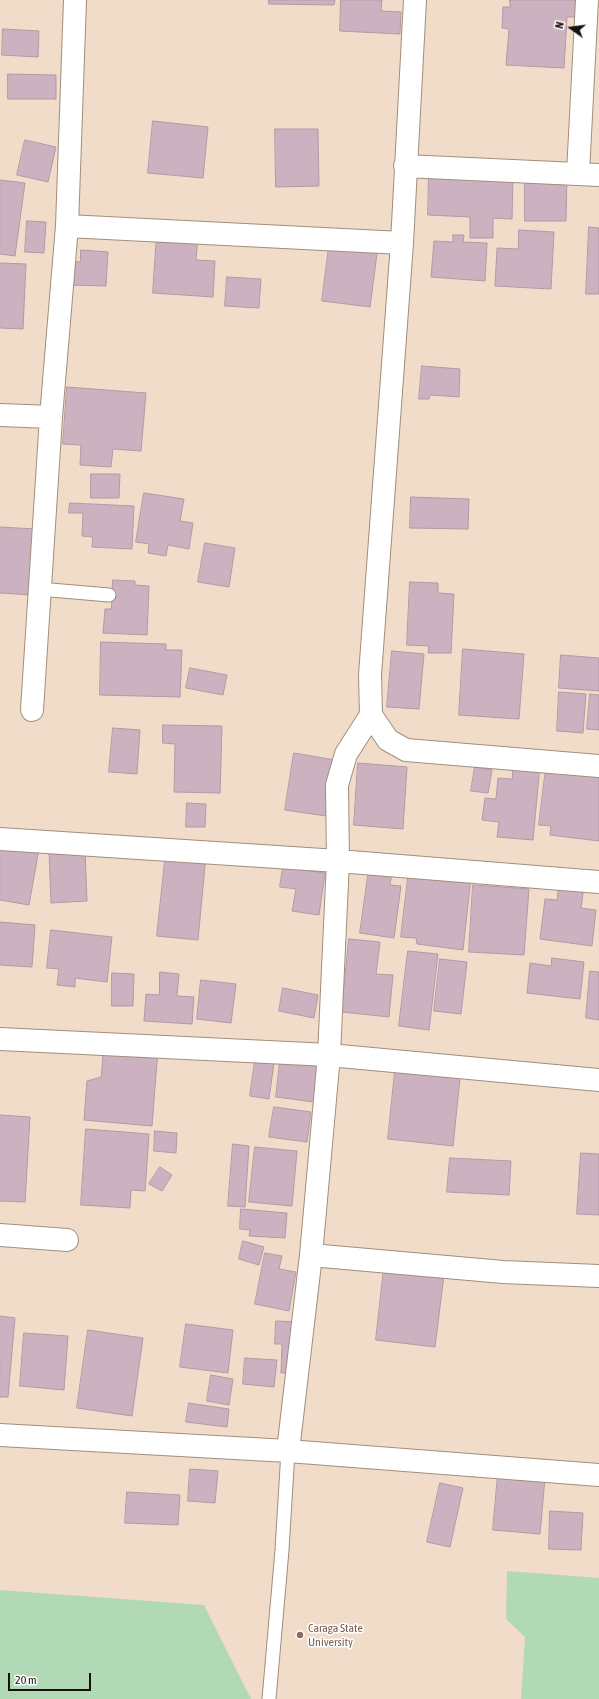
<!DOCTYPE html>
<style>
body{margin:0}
#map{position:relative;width:599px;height:1699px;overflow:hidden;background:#f1dcca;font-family:"Asap Condensed",sans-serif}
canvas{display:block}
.north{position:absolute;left:551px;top:8px;width:40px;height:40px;-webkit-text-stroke:3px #fff;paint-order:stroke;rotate:284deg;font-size:11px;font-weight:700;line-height:16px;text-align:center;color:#18110a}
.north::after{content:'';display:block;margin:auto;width:14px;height:18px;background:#18110a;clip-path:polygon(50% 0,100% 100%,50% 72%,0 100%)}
.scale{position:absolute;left:8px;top:1673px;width:83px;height:18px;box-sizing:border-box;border:2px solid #18110a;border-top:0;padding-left:5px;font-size:12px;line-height:14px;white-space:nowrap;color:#18110a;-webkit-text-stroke:3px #fff;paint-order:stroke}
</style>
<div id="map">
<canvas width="599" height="1699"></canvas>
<div class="north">N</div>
<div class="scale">20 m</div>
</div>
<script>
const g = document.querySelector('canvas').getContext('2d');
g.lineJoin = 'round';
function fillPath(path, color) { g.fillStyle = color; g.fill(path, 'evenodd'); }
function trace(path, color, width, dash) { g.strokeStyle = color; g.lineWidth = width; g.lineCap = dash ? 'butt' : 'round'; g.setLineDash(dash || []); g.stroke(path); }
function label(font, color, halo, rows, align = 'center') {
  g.font = font + ' "Asap Condensed",sans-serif'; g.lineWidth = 3; g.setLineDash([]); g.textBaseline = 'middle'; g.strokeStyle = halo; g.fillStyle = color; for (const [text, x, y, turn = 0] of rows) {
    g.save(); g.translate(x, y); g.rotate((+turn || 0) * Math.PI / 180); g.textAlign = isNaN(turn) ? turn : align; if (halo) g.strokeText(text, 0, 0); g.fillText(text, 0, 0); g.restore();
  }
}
fillPath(new Path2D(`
 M507,1571L599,1578V1699H521L525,1637L506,1619Z
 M0,1590L204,1605L251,1699H0Z`), '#b1d9b5');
const building = new Path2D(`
 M269,0H335L334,5L269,4Z
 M341,0H382L381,11L401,12L400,34L340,31Z
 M510,0H579L578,17H567L564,68L506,65L509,29L502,28L503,7H510Z
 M3,29L39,31L38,57L2,55Z
 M8,74L56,75V99H8Z
 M153,121L208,127L203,178L148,173Z
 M275,129H318L319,186L276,187Z
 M25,140L56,147L48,182L17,175Z
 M525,174L567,175L566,221H525Z
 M429,175L513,179L512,219L493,218V238H470V217L428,215Z
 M0,180L25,183L15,256L0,254Z
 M27,221L46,222L44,253L25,252Z
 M589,227L599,228V294H586Z
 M519,230L554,232L551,289L495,286L497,248L518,249Z
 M157,233L198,235L196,260L215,261L213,297L153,293Z
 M453,235H464L463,242L487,243L485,281L431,277L434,241L453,242Z
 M330,239L378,246L370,307L322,301Z
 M81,250L108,252L106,286L70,285L71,261L80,262Z
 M0,263L26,264L23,329L0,328Z
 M227,277L261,279L259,308L225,306Z
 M422,366L460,369L459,397L430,395L429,399H419Z
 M67,387L146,393L141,451L113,449L111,467L80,465L81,445L63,444Z
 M91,474H120L119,498H91Z
 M144,493L184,499L180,521L193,523L189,549L168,545L166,556L148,553L149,544L136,542Z
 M411,497L469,499L468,529L410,528Z
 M70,503L134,506L132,549L92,547L93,537L82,536L83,513H69Z
 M0,527L36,529L32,595L0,593Z
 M205,543L235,548L229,587L198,582Z
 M113,580L135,581V585L149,586L147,635L103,633L105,609H111Z
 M410,582L438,583V593L454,594L451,653H428L429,646L407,645Z
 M101,642L166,644V650H182L180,697L100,695Z
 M463,649L524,654L519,719L459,715Z
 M392,651L424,654L419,709L387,707Z
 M561,655L599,658V691L559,688Z
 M190,668L227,675L223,695L186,688Z
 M559,692L586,694L583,733L557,731Z
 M590,694L599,695V730L587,729Z
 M163,725L222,726L220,793L174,792L175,744L163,743Z
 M113,728L140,730L137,774L109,772Z
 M294,753L335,760L326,816L285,810Z
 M513,762L540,765L533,840L497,837L499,822L482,820L485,798L496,799L498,778L512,779Z
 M358,763L407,767L403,829L354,825Z
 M475,767L492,770L488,793L471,791Z
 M546,768L599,775V841L550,835L551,826L539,825Z
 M187,803L206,804L205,827H186Z
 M0,842L39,849L29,905L0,900Z
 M85,850L87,901L51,903L49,851Z
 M166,852L206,855L198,940L157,936Z
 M283,867L325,873L319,915L292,911L296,889L280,887Z
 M369,869L392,872L390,885L401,886L394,938L360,933Z
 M409,870L471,877L463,950L417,944L416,938L401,937Z
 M559,883L584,886L581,908L596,910L592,946L540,939L545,899L557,900Z
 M473,885L529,889L524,955L469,952Z
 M0,922L35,925L32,967L0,965Z
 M51,930L112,937L107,982L75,978V987L57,985L59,969L47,968Z
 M349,939L380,942L376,974L393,975L389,1017L342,1012Z
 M408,951L438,954L429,1030L399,1026Z
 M552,958L584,962L580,999L527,993L530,963L551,966Z
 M440,959L467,962L461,1014L434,1011Z
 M590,971L599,972V1020L586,1018Z
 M160,972L179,974L177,996L194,997L192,1024L144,1021L146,994L159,995Z
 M112,973L134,974L133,1006H112Z
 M201,980L236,984L231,1023L197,1019Z
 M283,988L318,995L314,1018L279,1011Z
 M104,1045L158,1049L152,1126L84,1120L87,1081L101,1077Z
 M281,1054L320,1059L314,1102L276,1097Z
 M255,1061L274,1063L269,1099L250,1096Z
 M396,1062L461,1069L453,1146L388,1139Z
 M274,1107L311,1112L307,1142L269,1137Z
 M0,1115L30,1117L25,1202L0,1201Z
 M86,1129L149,1134L145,1191L131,1190L130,1208L81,1205Z
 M155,1131L177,1133L176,1153L154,1151Z
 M233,1144L249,1146L245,1207L228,1206Z
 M255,1147L297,1151L292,1206L249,1202Z
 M581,1153L599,1154V1215L577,1214Z
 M450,1158L511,1161L509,1195L447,1192Z
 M160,1167L172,1175L162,1191L149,1184Z
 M241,1209L287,1213L285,1238L249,1236L250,1230L240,1229Z
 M243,1241L264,1247L259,1265L239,1259Z
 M265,1253L282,1256L279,1269L296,1272L289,1311L255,1304Z
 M384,1268L444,1275L435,1347L376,1340Z
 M0,1316L15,1318L8,1397H0Z
 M276,1321L299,1322L297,1373H281L282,1344H275Z
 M186,1324L233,1330L228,1373L180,1367Z
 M88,1330L143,1338L132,1416L77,1408Z
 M24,1333L68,1336L64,1390L20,1386Z
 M245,1358L277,1360L274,1387L243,1384Z
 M211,1375L233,1379L229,1405L207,1401Z
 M189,1403L229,1409L227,1427L186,1422Z
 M190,1469L218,1471L215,1503L188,1501Z
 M498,1474L545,1478L540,1534L493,1530Z
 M440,1483L463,1488L450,1547L427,1542Z
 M127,1492L180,1495L178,1525L125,1523Z
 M550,1511L583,1513L581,1550L549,1549Z`);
fillPath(building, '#ccb2c0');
trace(building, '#b299a6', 1);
const lane = new Path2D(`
 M39,589L109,595
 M269,1699L282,1550L288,1451`);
const street = new Path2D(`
 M415,0L402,243L370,675L371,715L388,740L406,750L599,766
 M405,166L599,175
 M578,173L587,0
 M67,226L402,243
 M0,415L51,417
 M32,710L51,417L67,226L75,0
 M0,839L338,861L599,882
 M0,1039L329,1055L599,1080
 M0,1235L67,1240
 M311,1255L503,1272L599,1276
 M0,1435L288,1451L599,1475
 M288,1451L311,1255L329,1055L338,861L337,785L346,754L371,715`);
trace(lane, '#a18e7c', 15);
trace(street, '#a18e7c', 24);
trace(lane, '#fff', 13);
trace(street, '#fff', 22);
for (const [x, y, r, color] of [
 [300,1635,4,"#8d6e63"]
]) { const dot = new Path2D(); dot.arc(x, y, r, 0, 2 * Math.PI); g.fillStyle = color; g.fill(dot); trace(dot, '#fff', 1.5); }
label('12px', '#785e54', '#fff', [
 ["Caraga State",308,1628],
 ["University",308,1642]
], 'left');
</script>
